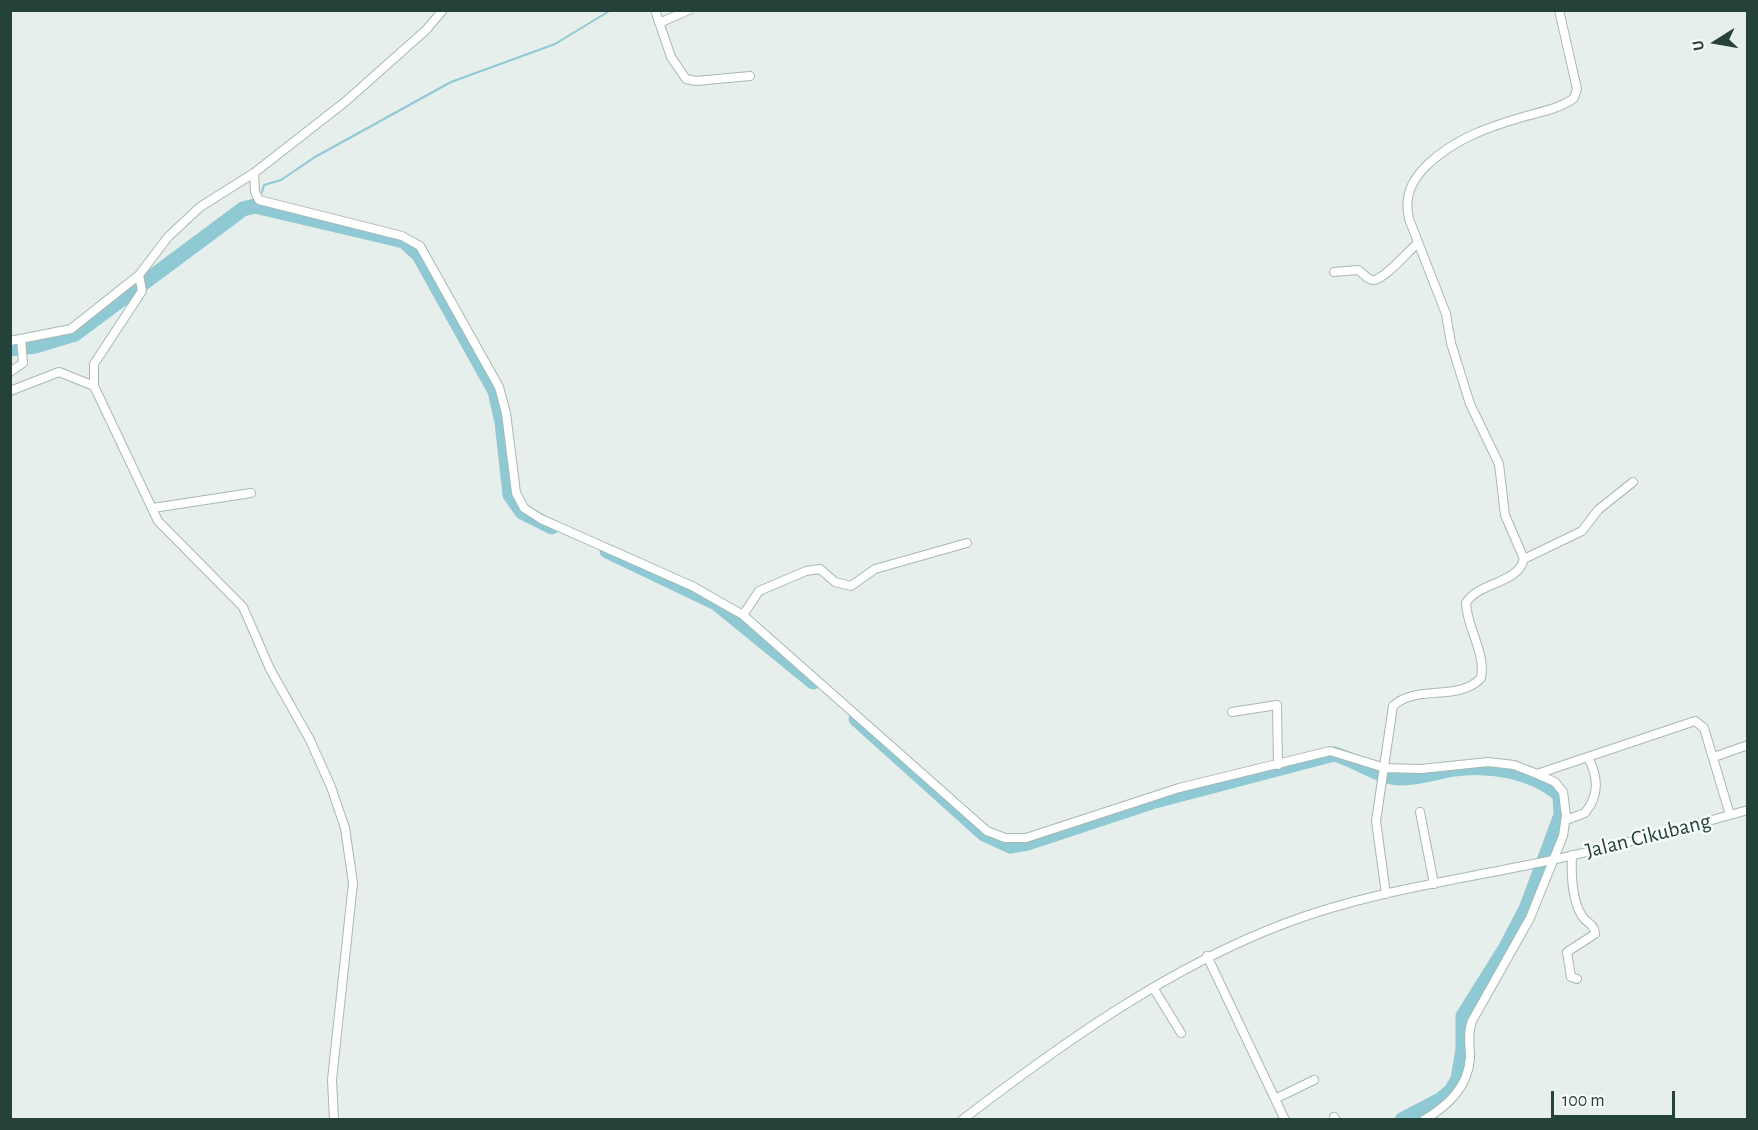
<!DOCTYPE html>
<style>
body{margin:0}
#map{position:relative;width:1758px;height:1130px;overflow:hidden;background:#e6efeb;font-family:"Alegreya Sans",sans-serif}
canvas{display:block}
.frame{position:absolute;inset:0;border:12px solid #24423a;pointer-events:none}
.north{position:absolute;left:1686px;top:12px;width:60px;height:60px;-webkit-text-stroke:4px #f7fbf9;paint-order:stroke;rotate:259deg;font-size:16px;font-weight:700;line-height:24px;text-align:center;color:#24423a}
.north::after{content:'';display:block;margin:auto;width:21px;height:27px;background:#24423a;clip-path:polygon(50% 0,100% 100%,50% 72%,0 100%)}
.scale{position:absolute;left:1551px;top:1091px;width:124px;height:27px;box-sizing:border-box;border:3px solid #24423a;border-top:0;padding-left:8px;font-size:18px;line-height:21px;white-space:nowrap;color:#24423a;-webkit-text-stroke:4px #f7fbf9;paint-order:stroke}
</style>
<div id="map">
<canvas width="1758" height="1130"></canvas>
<div class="frame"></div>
<div class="north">U</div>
<div class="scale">100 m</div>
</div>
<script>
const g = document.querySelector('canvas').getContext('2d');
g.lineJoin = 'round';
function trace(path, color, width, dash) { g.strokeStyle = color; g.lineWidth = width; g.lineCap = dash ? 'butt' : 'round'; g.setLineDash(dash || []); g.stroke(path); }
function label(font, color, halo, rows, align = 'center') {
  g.font = font + ' "Alegreya Sans",sans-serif'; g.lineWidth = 5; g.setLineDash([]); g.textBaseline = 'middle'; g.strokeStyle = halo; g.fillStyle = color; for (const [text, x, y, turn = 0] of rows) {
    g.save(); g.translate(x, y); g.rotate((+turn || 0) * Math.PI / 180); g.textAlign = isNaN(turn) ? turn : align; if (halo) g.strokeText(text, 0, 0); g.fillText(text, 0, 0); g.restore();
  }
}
trace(new Path2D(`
 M262,192L264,185L281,180L315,157L451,82L555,44L611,10`), '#8ec9d4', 2);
trace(new Path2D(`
 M10,349L35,346L75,334L243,209L255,206L404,241L419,255L495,391L502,422L510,495L522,512L552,527
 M607,551L716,603L813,682
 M856,719L984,834L1010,846L1028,843L1155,801L1334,754C1358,760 1378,779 1404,778C1420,777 1438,772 1454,769C1490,764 1533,771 1560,795L1561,815L1526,909L1505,949L1463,1016V1049L1458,1079L1451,1091L1440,1100L1402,1120`), '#8ec9d4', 15);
const street = new Path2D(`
 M655,10L671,57L686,79L696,81L750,76
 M659,23L689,10
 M254,173L255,192L259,200L402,236L420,246L499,387L506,413L516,493L524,508L541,519L692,586L743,615L987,831L1005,838H1026L1179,788L1330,751L1385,768L1421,769L1488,762L1514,765L1537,774L1555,782L1563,792L1566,816L1563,836L1530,918L1472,1021C1467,1034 1470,1045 1470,1058C1468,1088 1447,1106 1424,1120
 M1334,272L1358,270C1363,273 1369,281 1374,280C1386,278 1408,251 1418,243
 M10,341L71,329L139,275
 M10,372L23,363L21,339
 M10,391L59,372L94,386
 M153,508L251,493
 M1524,559L1582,531L1598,510L1633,482
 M743,615L759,591L806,571L820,569L835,582L851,586L875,569L967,543
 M1232,712L1277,705L1278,765
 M1714,757L1748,745
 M1537,774L1695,721L1704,728L1730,815
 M1420,812L1434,884
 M1566,820L1585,813C1600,794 1598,777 1588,757
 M1572,855C1571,873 1572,901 1582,916C1587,924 1594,923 1595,934L1567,952L1571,977L1577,979
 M1386,894L1376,821L1393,706C1416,684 1459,702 1481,678C1486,652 1467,629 1466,603C1478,582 1518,584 1524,559L1505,515L1499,464L1470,404L1451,343L1446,314L1409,219C1404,196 1411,181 1427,165C1456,138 1488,127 1526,116C1541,112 1561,108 1574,98L1577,89L1559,10
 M1207,956L1285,1120
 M1154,989L1181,1033
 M1275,1099L1314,1080
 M1334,1117L1336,1120
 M334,1120L332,1080L353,883L345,828L331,787L310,740L270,669L243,607L158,521L94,386V364L142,291L139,275L168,237L200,207L254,173L345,102L426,30L443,10
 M962,1120C1061,1044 1169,967 1286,923C1362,894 1444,882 1523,866C1599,851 1673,831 1748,810`);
trace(street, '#a8b8b2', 10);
trace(street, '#fff', 8);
label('22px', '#24423a', '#f7fbf9', [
 ["Jalan Cikubang",1648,836,-14]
]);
</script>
